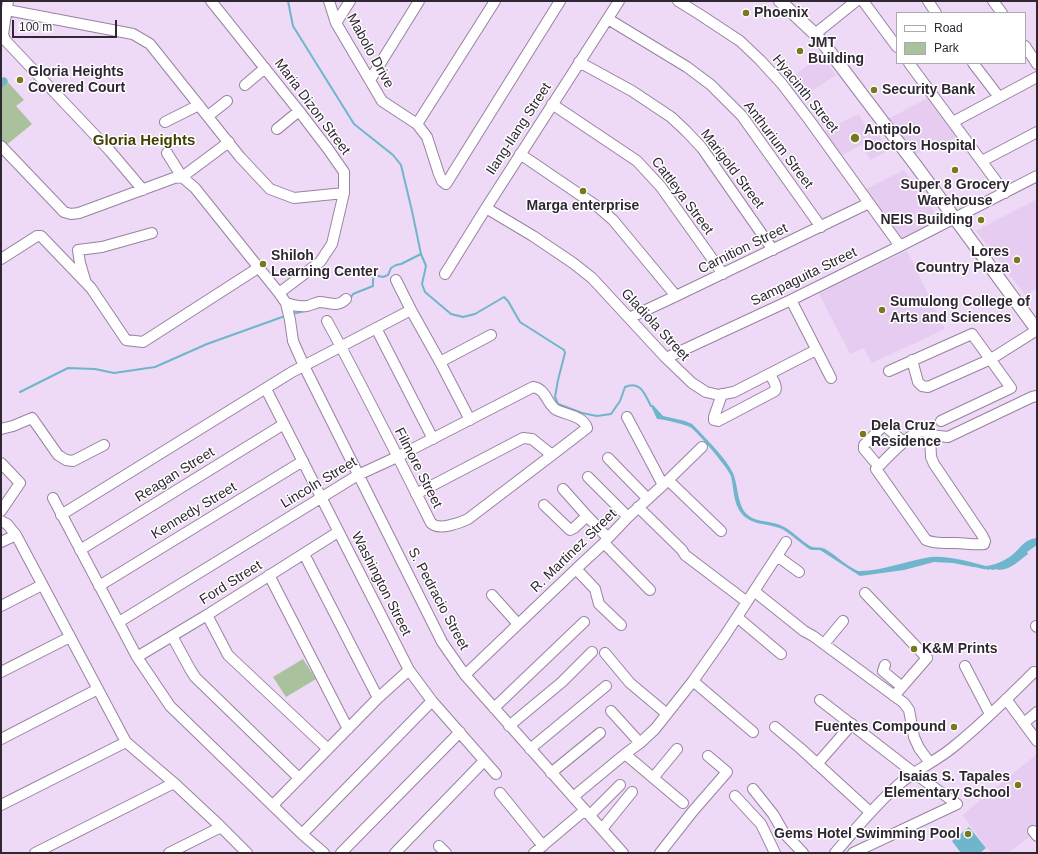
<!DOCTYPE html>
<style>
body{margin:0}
#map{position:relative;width:1038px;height:854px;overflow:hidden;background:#eed9f7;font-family:Arial,sans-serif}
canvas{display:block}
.frame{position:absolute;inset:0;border:2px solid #2f2732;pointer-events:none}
.legend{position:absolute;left:896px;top:12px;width:130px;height:52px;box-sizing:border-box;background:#fff;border:1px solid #aca9ad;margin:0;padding:5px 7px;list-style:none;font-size:12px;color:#2f2732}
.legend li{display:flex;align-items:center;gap:8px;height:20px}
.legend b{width:20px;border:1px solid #aca9ad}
.scale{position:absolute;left:12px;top:20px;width:105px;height:18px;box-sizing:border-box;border:2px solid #2f2732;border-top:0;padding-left:5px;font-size:12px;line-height:14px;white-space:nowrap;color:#2f2732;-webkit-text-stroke:3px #fff;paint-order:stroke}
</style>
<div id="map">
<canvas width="1038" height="854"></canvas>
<div class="frame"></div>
<ul class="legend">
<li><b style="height:5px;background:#fff"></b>Road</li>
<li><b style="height:11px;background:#aac19e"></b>Park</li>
</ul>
<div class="scale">100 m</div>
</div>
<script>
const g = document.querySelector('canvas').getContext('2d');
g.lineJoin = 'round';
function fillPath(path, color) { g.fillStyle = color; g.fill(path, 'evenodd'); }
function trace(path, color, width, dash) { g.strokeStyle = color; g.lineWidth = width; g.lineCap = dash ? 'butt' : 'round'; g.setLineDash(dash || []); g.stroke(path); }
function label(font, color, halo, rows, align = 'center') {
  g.font = font + ' Arial,sans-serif'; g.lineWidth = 3; g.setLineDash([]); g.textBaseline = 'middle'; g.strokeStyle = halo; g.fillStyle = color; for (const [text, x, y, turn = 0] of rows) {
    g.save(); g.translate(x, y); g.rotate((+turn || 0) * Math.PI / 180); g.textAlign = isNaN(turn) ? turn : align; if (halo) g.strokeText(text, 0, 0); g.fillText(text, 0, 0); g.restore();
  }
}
fillPath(new Path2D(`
 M820,54L836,75L798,100L786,83Z
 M928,98L957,137L915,155L888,119Z
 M859,114L867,130L875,126L888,151L870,160L862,145L842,155L824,131Z
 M904,170L942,223L903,242L864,190Z
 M1037,199V288L1025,295L976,231Z
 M907,251L945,329L872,363L864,348L850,354L818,292Z
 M1037,754V831L1008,853H991L962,815Z`), '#e6ccf1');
fillPath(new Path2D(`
 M6,80L24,100L16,106L32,124L4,147L1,144V84Z
 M303,659L316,679L286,697L273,677Z`), '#aac19e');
fillPath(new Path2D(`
 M653,405L663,416L685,421L692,424L696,428C708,441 725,457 733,473C738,485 737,500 744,511C752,523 769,520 780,525C792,530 800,540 810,546C815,549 820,546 825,549C836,555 846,566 858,571C881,572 908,560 931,557C945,555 972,562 986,566C995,565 1004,561 1011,556C1020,549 1024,539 1037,538V545L1027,552L1028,554C1018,561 1011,570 998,570L997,569L992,570L991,569L988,570L987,569C982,570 978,567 973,567L953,563L934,562L904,570L860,576L820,550H812L809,549C800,543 791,534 782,529C769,523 752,526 742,514C733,504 734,488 731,476C728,468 697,431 690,427C684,424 662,419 657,419L651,406Z
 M969,827L986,848L980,853H961L952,841Z`), '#6fb6cc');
trace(new Path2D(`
 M288,1L293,26L354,124L393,155L401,165L412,211L421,254L426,266L422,284L425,292L451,314L463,317L475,314L504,297L508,301L520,322L564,350L565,353L558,380L555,397L558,404L582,413L597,416L611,414L620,401L625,387C641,380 645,395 651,406
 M350,299L353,294L373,286V280L374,275L383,277L388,275L391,268L396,265L401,264L421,254
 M292,314L305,311
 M20,392L68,368L95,369L114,373L155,367L207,344L285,316`), '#6fb6cc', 2);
trace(new Path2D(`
 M1,84L4,81`), '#6fb6cc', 7);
const minor = new Path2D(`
 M8,1L3,34L5,40L110,151L143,190
 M211,1L299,111L328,149L344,172V193L332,244L320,262L279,293
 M329,1L336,23L382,101L417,124L427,137L439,174L442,181L446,184L560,1
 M678,1L699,14L740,41L760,60L782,84L810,121L900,246
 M863,1L897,47
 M928,1L936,13
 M993,1L1002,13
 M7,10L133,34L150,44L240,157L270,189L294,198L344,193
 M608,19L687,67L711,85L742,116L821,227
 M336,23L350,1
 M815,34L856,1
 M1025,46L1037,64
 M579,62L632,91L671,117L686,131L702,148L773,250
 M909,63L1005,193
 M973,63L999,97
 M370,80L419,1
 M245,85L265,68
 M552,104L637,161L661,187L723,274
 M208,116L227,101
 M165,122L199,105
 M953,122L1037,77
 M417,124L495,1
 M277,129L299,111
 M1,146L64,212L71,214L79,213L174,178L182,177L229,142
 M167,153L182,177L195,188L279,293L286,303L290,320L293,341L304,366L442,642L465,675L623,853
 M520,154L598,207L613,220L676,296
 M982,161L1037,132
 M486,208L533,236L573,263L592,278L666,358L692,383L706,392L719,395L734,392L816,350
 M1,259L37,236H41L91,288L126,340L143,342L258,268
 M445,274L486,208L619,1
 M85,280L80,263L78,250L102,247L152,233
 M396,280L411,310L440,362L470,420
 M791,300L831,378
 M286,303C292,305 300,307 307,306C311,305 315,303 319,302C330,302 337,308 346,299
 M629,318L676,296L869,203
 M376,328L433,439
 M666,358L791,300L900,246L1037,176
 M912,360L918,382L922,386L928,387L991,359L1037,330
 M440,362L491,335
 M889,371L972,334L1011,388L941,421
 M266,389L409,670L432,701L496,774
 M722,394L714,417V420L718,421L775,391C778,386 772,379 770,374
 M627,417L663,485
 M1,429L13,426L32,418L58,455L66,460L73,461L104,445
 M930,435L931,457L934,464L982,535L985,541L984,544C974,545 965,543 955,543C945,543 935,544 926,540L876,469C885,460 908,435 919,432C921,431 923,431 925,431L930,435L948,437L1032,397L1037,396
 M608,458L648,499
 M874,461L864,449V445L882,427H886L904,442
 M1,463L20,483L1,511
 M588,477L628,517
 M668,480L721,531
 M563,489L587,516L608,538
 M416,494L523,438L532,439L552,455
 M53,498L137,657L170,706L302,834L324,853
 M544,505L570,530L574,528L587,516
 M638,507L682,550L685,555L747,602
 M61,515L292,372L411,310
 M1,521L7,524L16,535L126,742L174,783L221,827L247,853
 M1,542L16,535
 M604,543L650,590
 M80,550L284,424
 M304,554L378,698
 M777,556L799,572
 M576,569L595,589L599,604L621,625
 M269,575L348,729
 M99,586L303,461
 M754,591L804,631L813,636L904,703L909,710L914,737L919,748L930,763
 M865,593L927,658L894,696
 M492,595L518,624
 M1,606L42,585
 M207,615L228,655L328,749
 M737,617L781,654
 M119,622L358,475L397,457L533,387C546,389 546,402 555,409C565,415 583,415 587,428L552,455L468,519C460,523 438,531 431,523C397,455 363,387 327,321
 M1036,626L1037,627
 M172,636L190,669L195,677L299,778
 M824,644L843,621
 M605,653L630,683L667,714
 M137,657L207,615L338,532
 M885,665L883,671L902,687
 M965,666L990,714
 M1,672L70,637
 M465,675L576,569L604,543L608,538L628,517L663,485L702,447
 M693,681L753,732
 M1006,699L1037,741
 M820,700L914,773L957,804L853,853
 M494,708L584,622
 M611,711L640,743
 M1024,723L1037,712
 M509,726L562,682L592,652
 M775,727L800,748L870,812
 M1,739L98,689
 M530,749L606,686
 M625,754L683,803
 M817,764L852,724
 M551,773L600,733
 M653,778L677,749
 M753,789L773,814L784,833L803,853
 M500,793L543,846
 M735,796L761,824L775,853
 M573,797L625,754L640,743L655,729L693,681L724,637L786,542
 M1,805L126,742
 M273,805L378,698L409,670
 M590,815L620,785
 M602,829L632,792
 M1033,831L1037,836
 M302,834L432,701
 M439,846L446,853
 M35,853L174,783
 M169,853L221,827
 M341,853L460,732
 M395,853L484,761
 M534,853L585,810
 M660,853L693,811L727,772L708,756
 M835,853C855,830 874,806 897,786C913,771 935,762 952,748C981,725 1008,698 1034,672`);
const major = new Path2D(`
 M780,1L815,34L827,48L917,167L1037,330`);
trace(minor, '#97839f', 12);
trace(major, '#97839f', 14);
trace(minor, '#fff', 10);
trace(major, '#fff', 12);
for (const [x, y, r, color] of [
 [746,13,4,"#79781e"],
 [800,51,4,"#79781e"],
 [20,80,4,"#79781e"],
 [874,90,4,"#79781e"],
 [855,138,5,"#79781e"],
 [955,170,4,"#79781e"],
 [583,191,4,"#79781e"],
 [981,220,4,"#79781e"],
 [1017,260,4,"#79781e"],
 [263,264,4,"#79781e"],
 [882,310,4,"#79781e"],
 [863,434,4,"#79781e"],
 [914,649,4,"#79781e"],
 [954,727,4,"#79781e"],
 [1018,785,4,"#79781e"],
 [968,834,4,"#79781e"]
]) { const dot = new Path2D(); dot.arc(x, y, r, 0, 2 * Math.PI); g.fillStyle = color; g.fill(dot); trace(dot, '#fff', 1.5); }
label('bold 14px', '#2f2732', '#fff', [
 ["Phoenix",754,13],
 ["JMT",808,43],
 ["Building",808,59],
 ["Gloria Heights",28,72],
 ["Covered Court",28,88],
 ["Security Bank",882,90],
 ["Antipolo",864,130],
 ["Doctors Hospital",864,146],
 ["Super 8 Grocery",955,185,"center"],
 ["Warehouse",955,201,"center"],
 ["Marga enterprise",583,206,"center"],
 ["NEIS Building",973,220,"right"],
 ["Lores",1009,252,"right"],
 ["Country Plaza",1009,268,"right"],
 ["Shiloh",271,256],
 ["Learning Center",271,272],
 ["Sumulong College of",890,302],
 ["Arts and Sciences",890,318],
 ["Dela Cruz",871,426],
 ["Residence",871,442],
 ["K&M Prints",922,649],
 ["Fuentes Compound",946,727,"right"],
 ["Isaias S. Tapales",1010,777,"right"],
 ["Elementary School",1010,793,"right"],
 ["Gems Hotel Swimming Pool",960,834,"right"]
], 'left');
label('14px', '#2f2732', '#fff', [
 ["Mabolo Drive",370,51,61],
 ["Hyacinth Street",805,94,51],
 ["Maria Dizon Street",312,107,53],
 ["Ilang-Ilang Street",519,129,-57],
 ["Anthurium Street",778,145,53],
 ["Marigold Street",732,169,53],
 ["Cattleya Street",682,196,53],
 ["Carnition Street",743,249,-26],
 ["Sampaguita Street",804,277,-26],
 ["Gladiola Street",655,325,47],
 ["Filmore Street",418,468,63],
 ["Reagan Street",175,475,-32],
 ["Lincoln Street",319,483,-31],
 ["Kennedy Street",194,511,-31],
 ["R. Martinez Street",574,551,-44],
 ["Ford Street",231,583,-32],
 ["Washington Street",381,584,63],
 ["S. Pedracio Street",438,599,62]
]);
label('bold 15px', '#414000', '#fff', [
 ["Gloria Heights",144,141]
]);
</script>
